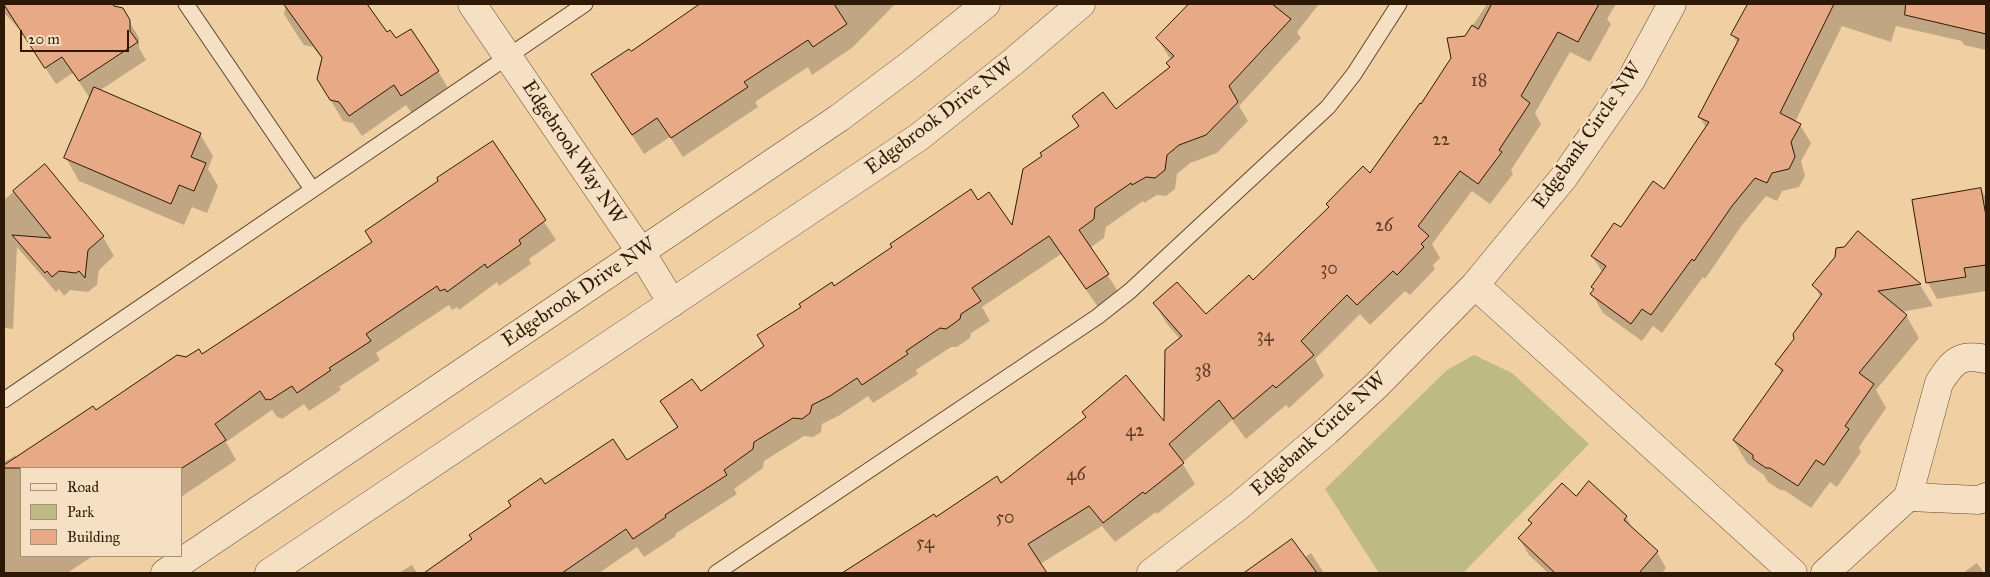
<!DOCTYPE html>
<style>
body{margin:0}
#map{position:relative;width:1990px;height:577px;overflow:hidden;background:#f0d0a3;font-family:"IM FELL Great Primer",serif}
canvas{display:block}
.frame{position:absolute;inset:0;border:5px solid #2e1907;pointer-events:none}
.legend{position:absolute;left:20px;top:467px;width:162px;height:90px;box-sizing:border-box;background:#f5e0c3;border:1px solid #a59078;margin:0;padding:6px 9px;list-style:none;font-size:15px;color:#2e1907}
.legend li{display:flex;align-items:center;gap:10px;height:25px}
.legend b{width:25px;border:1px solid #a59078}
.scale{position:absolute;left:20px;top:30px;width:109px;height:22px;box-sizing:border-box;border:2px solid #2e1907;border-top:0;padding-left:6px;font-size:15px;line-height:18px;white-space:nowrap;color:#2e1907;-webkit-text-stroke:4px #f5e0c3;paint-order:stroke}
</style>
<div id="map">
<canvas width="1990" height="577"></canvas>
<div class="frame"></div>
<ul class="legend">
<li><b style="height:6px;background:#f5e0c3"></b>Road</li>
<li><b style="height:14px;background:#bdba83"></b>Park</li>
<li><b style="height:14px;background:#e8aa86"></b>Building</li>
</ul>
<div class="scale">20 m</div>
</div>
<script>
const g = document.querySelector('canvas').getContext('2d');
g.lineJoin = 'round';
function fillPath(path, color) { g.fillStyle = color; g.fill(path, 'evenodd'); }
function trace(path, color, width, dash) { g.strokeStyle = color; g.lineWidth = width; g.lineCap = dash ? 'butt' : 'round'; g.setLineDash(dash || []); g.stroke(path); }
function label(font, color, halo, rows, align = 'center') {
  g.font = font + ' "IM FELL Great Primer",serif'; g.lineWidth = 5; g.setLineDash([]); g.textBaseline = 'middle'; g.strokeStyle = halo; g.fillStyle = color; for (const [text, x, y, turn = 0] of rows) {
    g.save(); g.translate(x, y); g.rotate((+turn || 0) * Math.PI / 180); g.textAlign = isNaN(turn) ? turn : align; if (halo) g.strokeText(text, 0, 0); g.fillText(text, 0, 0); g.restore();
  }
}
fillPath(new Path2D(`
 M1474,355L1512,373L1589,444L1463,573H1379L1325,489L1447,370Z`), '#bdba83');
fillPath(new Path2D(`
 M4,4H111L113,7L122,9L139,38V48L146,60L99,91L200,134L213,156L208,169L218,186L207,213L192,207L184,225L79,181L66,158L92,96L89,97L73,73L56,84L21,31L4,13Z
 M286,4H368L386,34L438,71L450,92L414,116L406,105L362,136L353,123L343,121L318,79L322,59L313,47L304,45L297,35L284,14Z
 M703,4H895L853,47L812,75L808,67L755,102L758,107L683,157L670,137L644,154L593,75L631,53Z
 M1189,4H1319L1297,32L1301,38L1239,106L1248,121L1217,153L1190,163L1177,174L1175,189L1166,196L1157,195L1144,203L1143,201L1106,227L1104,238L1090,248L1119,293L1098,307L1061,254L982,307L990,321L971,333L970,338L957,347H951L916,370L918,374L873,403L868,396L840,415L822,424L821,432L813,437L804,436L764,461L763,468L734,489L737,494L675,534L676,536L644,557L637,547L599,573H426L545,486L627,462L678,429L661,401L700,393L765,347L834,287L978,201L1013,228L1079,127L1073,117L1116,111L1171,69L1168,64L1171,60L1157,38Z
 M1487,4H1616L1607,19L1611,24L1590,62L1570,52L1535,113L1541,124L1511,170L1513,174L1490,204L1472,191L1432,244L1440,258L1433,265L1435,269L1410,295L1405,291L1370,325L1360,314L1315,359L1324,376L1289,408L1286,405L1246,439L1232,420L1182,463L1195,484L1157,514L1156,512L1115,542L1102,526L1040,564L1045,573H843L936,519L1001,485L1165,425L1180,339L1167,324L1155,304L1206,316L1253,282L1329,208L1328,205L1370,174L1420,105Z
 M1749,4H1986V50L1964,45L1962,41L1896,26L1891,42L1842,26L1795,122L1800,125L1811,143L1801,161L1805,176L1799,187L1782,191L1777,201L1766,196L1742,225L1705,279L1703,277L1662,333L1653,326L1642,341L1603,313L1592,294L1595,290L1593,287L1603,273L1592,256L1664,191L1706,128L1700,117L1738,45L1733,35Z
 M492,142L556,240L529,259L531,264L499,286L497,282L459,310L457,307L452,310L449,305L376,353L380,360L339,387L341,390L309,411L304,404L282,419L280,417L278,418L272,410L226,442L236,460L181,497V468H21V556H93L67,573H4V462L16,455L17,458L186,359L202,356L373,243L440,181Z
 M44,166L103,237L114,256L99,270L97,285L88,292L70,290L64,296L59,289L56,292L17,247L13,329L4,328V200Z
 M1981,189L1986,198V291L1937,299L1928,283Z
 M1858,232L1920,285L1933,306L1901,312L1906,315L1919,338L1876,390L1886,408L1859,447L1861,452L1837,487L1830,482L1811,508L1784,490H1780L1768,482L1764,475L1747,463L1734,441L1782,374L1777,364L1796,339L1821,298L1814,285Z
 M1576,498L1626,517L1634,531L1657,552L1666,568L1662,573H1548L1529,555L1519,538L1532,524L1530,520Z
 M1311,553L1324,573H1252L1250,571L1304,558Z
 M1977,563L1984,573H1963Z
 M412,565L417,573H399Z`), '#0003');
const building = new Path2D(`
 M4,4H112L114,6L123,8L130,20V31L138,42L79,81L62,57L45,68Z
 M284,4H367L387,32L390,30L396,38L411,29L439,71L401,96L394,85L349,116L339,102L330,100L317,79L322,58Z
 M700,4H834L847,24L813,47L808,40L744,82L748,87L671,138L657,118L632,135L591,74L629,49L631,51Z
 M1189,4H1272L1291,19L1229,86L1238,102L1206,135L1179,145L1167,155L1165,170L1155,178L1146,177L1132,185L1131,183L1095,208L1094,219L1079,230L1109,274L1086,289L1049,236L972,288L981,301L961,314L960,319L946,329L940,328L906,351L908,354L862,385L857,378L830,396L812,405L810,413L802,419L793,418L754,442L753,449L724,470L727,475L665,515L666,517L633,539L626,529L562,573H424L472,539L469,535L511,506L508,501L541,478L545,484L613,439L627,460L678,427L660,401L692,379L701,391L764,346L757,335L801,307L799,304L832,282L834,286L892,247L890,244L971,189L978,200L989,192L1012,225L1023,169L1042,156L1040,153L1079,126L1072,116L1103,92L1116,109L1170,67L1166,63L1174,56L1156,38Z
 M1492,4H1599L1578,42L1558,32L1521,96L1530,103L1499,150L1502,152L1478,184L1460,171L1418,226L1429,236L1421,244L1424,247L1397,275L1393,271L1357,305L1347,295L1301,341L1314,355L1276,388L1273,385L1233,419L1219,400L1169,444L1184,463L1145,494L1143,492L1103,523L1089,506L1028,544L1047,573H842L934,514L936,517L997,476L1001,483L1086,417L1082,412L1126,375L1164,421L1165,350L1182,336L1153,303L1177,282L1206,314L1249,275L1253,280L1329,207L1326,204L1363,166L1370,173L1420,103L1421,104L1451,58L1447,38L1465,36L1472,25L1478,29Z
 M1748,4H1834L1780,113L1801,124L1791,142L1795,157L1789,169L1772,173L1767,183L1755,178L1732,206L1694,261L1692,259L1651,315L1642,309L1631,324L1590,294L1594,289L1591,287L1606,266L1591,256L1614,223L1621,227L1653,181L1664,189L1709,122L1698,117L1739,39L1731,35Z
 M1906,4H1986V34L1905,15Z
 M94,87L201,133L191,157L206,163L194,191L179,185L171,204L64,158Z
 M493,141L546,220L519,240L521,244L487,268L485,264L447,292L445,289L440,291L437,286L366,334L371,341L329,368L331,370L297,393L292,386L270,400L268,399L266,400L260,391L215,424L226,440L182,468H4V465L93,406L96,410L177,355L186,357L199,349L202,354L372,242L365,231L438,181L437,178Z
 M45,164L104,236L88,250L85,278L79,271L76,273L59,271L52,277L47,271L45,273L12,235L51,238L13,191Z
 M1981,188L1986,216V265L1964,268L1966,277L1926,283L1912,200Z
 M1858,231L1921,284L1878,291L1907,315L1859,373L1874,384L1845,426L1849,429L1824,465L1816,460L1798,486L1770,468H1766L1753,459V455L1733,440L1783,370L1775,364L1794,339L1793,334L1822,294L1812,285L1835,257L1836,248L1844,247Z
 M1589,481L1627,516L1624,520L1658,551L1639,573H1555L1518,538L1532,523L1528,520L1562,483L1576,496Z
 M1292,539L1317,573H1244Z`);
fillPath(building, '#e8aa86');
trace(building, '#2e1907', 1);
const service = new Path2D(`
 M186,4L312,189
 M4,400L585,4
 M716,573L1097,317L1130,291L1328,107L1354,74L1399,4`);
const minor = new Path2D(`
 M472,4L641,252L672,303
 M1475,285L1793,573
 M1908,497L1979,500L1986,497
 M1151,573L1239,506L1327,431L1377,385L1475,285L1564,177L1631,80L1672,4
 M1825,573L1908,497L1939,383C1953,361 1960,353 1986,359`);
const tertiary = new Path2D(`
 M165,573L839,118L911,64L986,4
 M269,573L919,137L1014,61L1081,4`);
trace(service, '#5e472e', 17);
trace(minor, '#5e472e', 29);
trace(tertiary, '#5e472e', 29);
trace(service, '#f5e0c3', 15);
trace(minor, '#f5e0c3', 28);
trace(tertiary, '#f5e0c3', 28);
label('18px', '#5c3d27', null, [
 ["18",1479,82],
 ["22",1441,141],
 ["26",1384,227],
 ["30",1329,270],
 ["34",1265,337],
 ["38",1203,372],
 ["42",1135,432],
 ["46",1076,476],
 ["50",1005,519],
 ["54",925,544]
]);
label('20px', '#2e1907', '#f5e0c3', [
 ["Edgebrook Drive NW",940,117,-37],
 ["Edgebank Circle NW",1588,136,-55],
 ["Edgebrook Way NW",573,153,56],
 ["Edgebrook Drive NW",579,293,-34],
 ["Edgebank Circle NW",1319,435,-42]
]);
</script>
